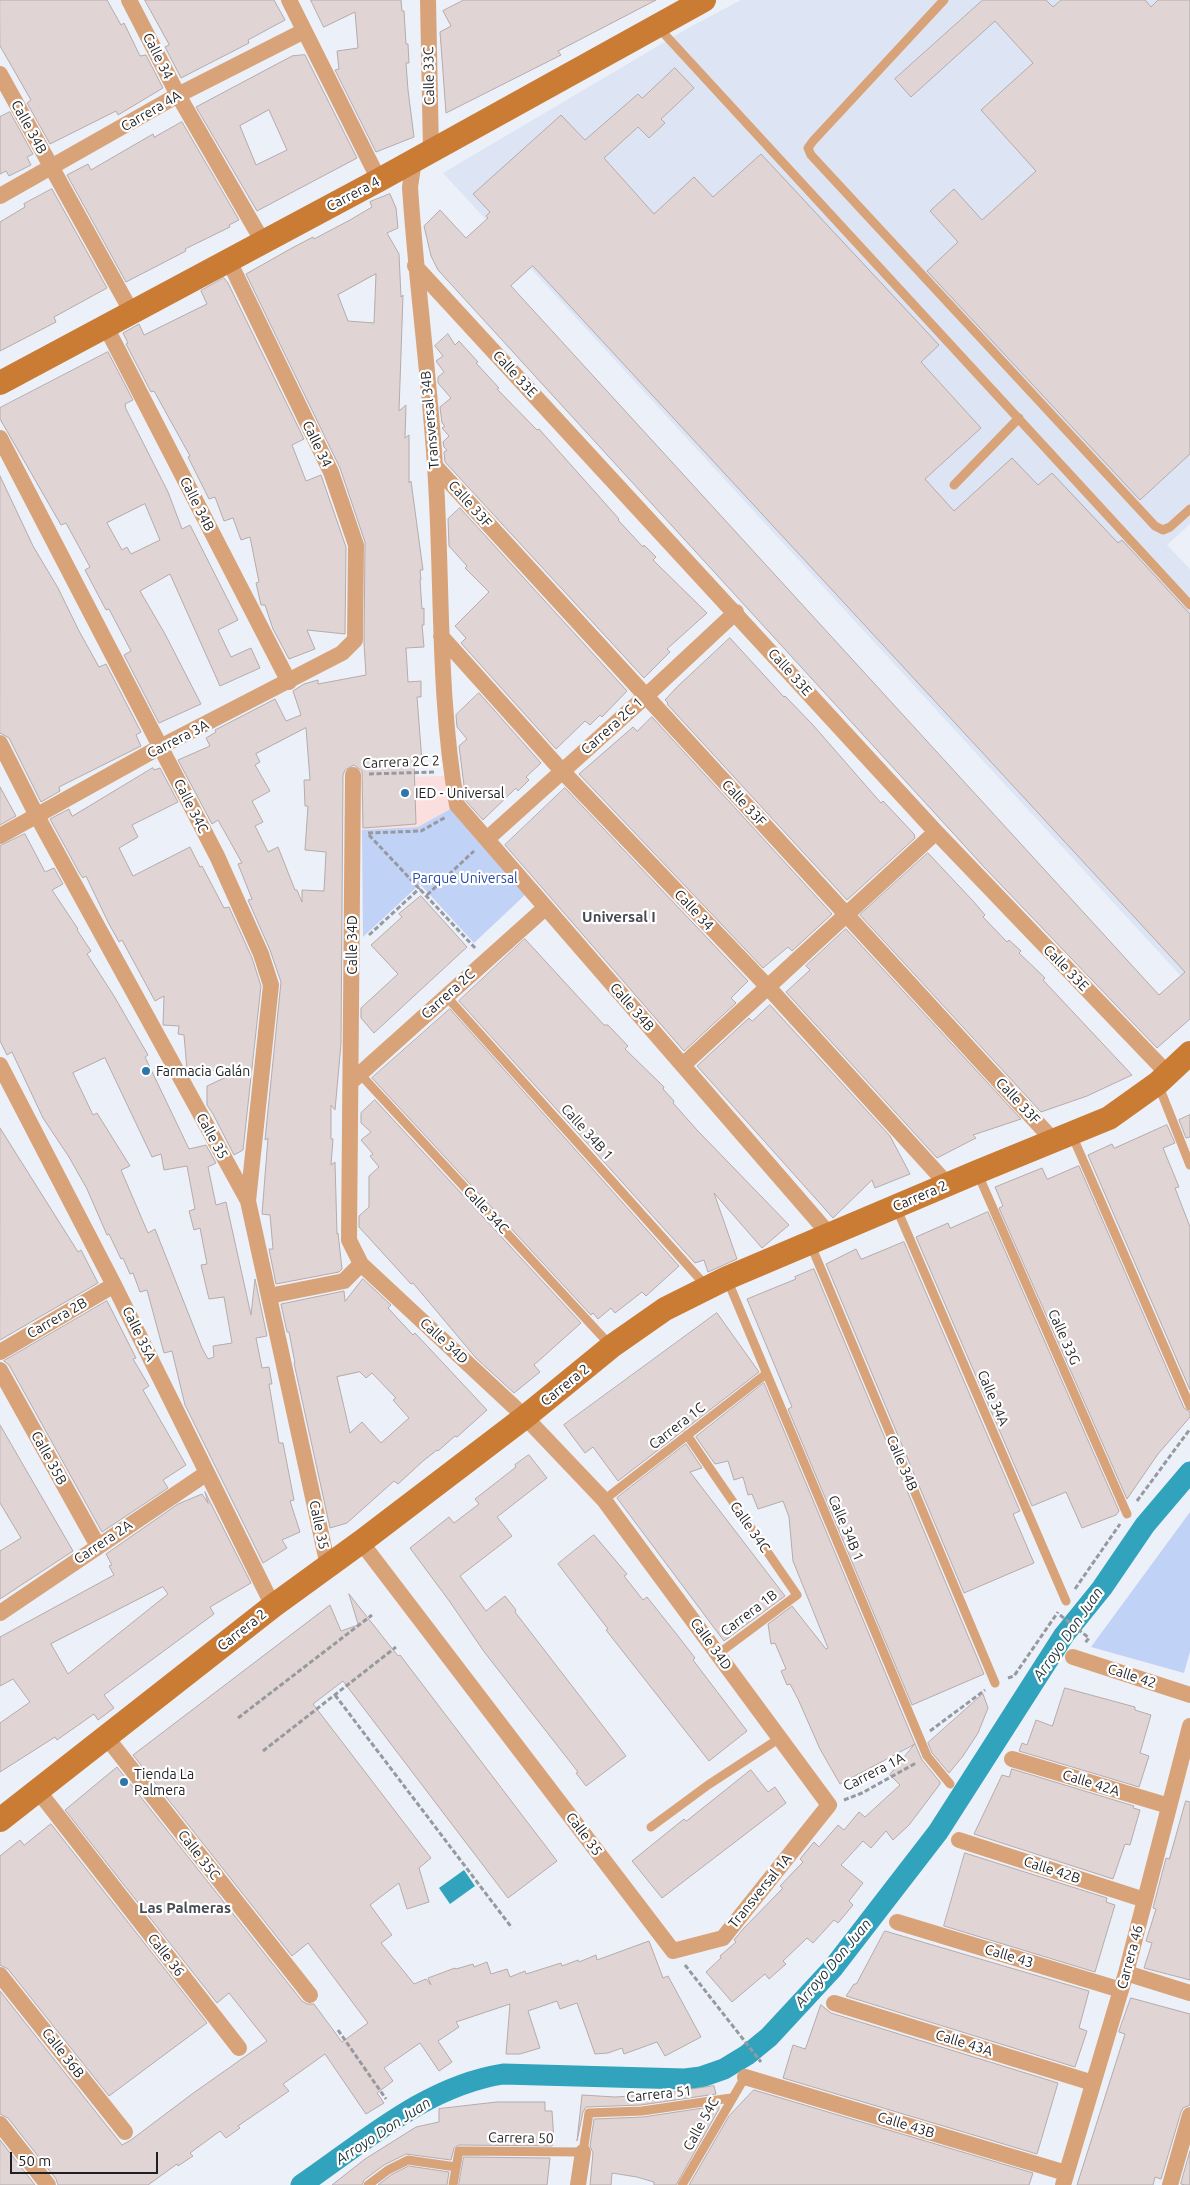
<!DOCTYPE html>
<meta charset="utf-8">
<style>
body{margin:0}
#map{position:relative;width:1190px;height:2185px;overflow:hidden;background:#ecf0f9;font-family:Ubuntu,sans-serif}
canvas{display:block}
.scale{position:absolute;left:10px;top:2152px;width:148px;height:22px;box-sizing:border-box;border:2px solid #1f2023;border-top:0;padding-left:6px;font-size:15px;line-height:18px;white-space:nowrap;color:#1f2023;-webkit-text-stroke:4px #fff;paint-order:stroke}
</style>
<div id="map">
<canvas width="1190" height="2185"></canvas>
<div class="scale">50 m</div>
</div>
<script>
const g = document.querySelector('canvas').getContext('2d');
g.lineJoin = 'round';
function fillPath(path, color) { g.fillStyle = color; g.fill(path, 'evenodd'); }
function trace(path, color, width, dash) { g.strokeStyle = color; g.lineWidth = width; g.lineCap = dash ? 'butt' : 'round'; g.setLineDash(dash || []); g.stroke(path); }
function label(font, color, halo, rows, align = 'center') {
  g.font = font + ' Ubuntu,sans-serif'; g.lineWidth = 4.5; g.setLineDash([]); g.textBaseline = 'middle'; g.strokeStyle = halo; g.fillStyle = color; for (const [text, x, y, turn = 0] of rows) {
    g.save(); g.translate(x, y); g.rotate((+turn || 0) * Math.PI / 180); g.textAlign = isNaN(turn) ? turn : align; if (halo) g.strokeText(text, 0, 0); g.fillText(text, 0, 0); g.restore();
  }
}
fillPath(new Path2D(`
 M741,0H1190V524L1167,545L1190,569V986L443,173L690,27Z`), '#dde5f4');
fillPath(new Path2D(`
 M446,776L452,808L418,827L362,830L361,778Z`), '#fadfde');
fillPath(new Path2D(`
 M452,808L527,893L474,943L420,884L363,937L362,830L418,827Z
 M1190,1512V1652L1184,1673L1091,1647Z`), '#c1d2f7');
fillPath(new Path2D(`
 M464,1870L475,1886L450,1904L439,1888Z`), '#32a3bc');
trace(new Path2D(`
 M301,2185C364,2142 426,2086 503,2074L685,2079L701,2077L724,2069L747,2055L769,2037L833,1968L938,1832L1064,1635L1102,1588L1145,1525L1190,1472`), '#32a3bc', 21);
const building = new Path2D(`
 M0,0H107L121,25L124,23L140,56L146,55L163,88L118,115L116,111L50,144L27,103L31,100L0,46Z
 M145,0H274L285,20L248,40L249,43L181,78L165,47L169,45Z
 M311,0H401L402,11H404L406,44H408L409,63H406L408,90L414,137L376,152L335,70L339,69L337,51L358,48L355,12L324,27Z
 M464,0H656L558,51L561,55L446,113L440,32L451,26L443,11Z
 M983,0H1046L1053,7L1061,0H1145L1151,7L1158,0H1190V454L1140,500L927,271L958,242L930,211L954,189L982,220L1036,171L981,110L1033,63L995,21L911,97L895,79Z
 M305,55L357,158L257,211L196,107L292,56ZM269,110L287,150L256,165L240,126Z
 M675,68L694,88L661,119L665,123L649,138L638,127L604,158L654,214L694,177L713,197L761,154L939,345L921,362L981,428L925,479L954,511L1012,458L1038,485L1052,473L1118,543L1122,540L1190,614V1019L1157,1048L984,867L438,270L431,256L424,226L440,210L466,238L488,218L486,216L490,212L473,194L561,115L585,140L638,94L642,98ZM533,266L1185,972L1159,995L511,286Z
 M10,112L33,154L27,157L31,165L9,176L6,171L0,174V117Z
 M182,122L239,220L229,225L230,227L185,249L186,251L126,282L67,175L88,164L91,170L153,134L154,137Z
 M52,189L107,288L54,317L56,322L0,351V222L25,207L24,204Z
 M390,194L396,208L398,228L387,233L399,254L401,297L403,295L399,411L406,405L405,438L409,435V483L411,481L423,570H420L421,580H420L422,609L424,608V625H422L424,647L406,648L408,682L421,681V697H417L422,762H414L416,824L363,828L362,771L354,765L345,770L343,775L341,1044L335,1110L331,1105V1139H333L331,1165L335,1162L337,1234L338,1233L342,1269L339,1272L276,1284L269,1249H273L270,1215L262,1214L268,1138L265,1140L281,982L270,950L248,900L252,899L238,864L242,863L218,820L212,824L178,760L210,746L206,738L216,732L215,730L275,699L286,721L301,715L293,691L304,684L318,680V684L366,675L364,643L365,542L340,468L246,274L292,248L313,237L314,239L350,220L372,207L370,202ZM376,274L374,323L348,321L338,295ZM306,728L310,780H304L305,806H308L305,850L326,852L324,891L302,890V902L297,890H295L278,847L268,852L255,826L263,822L252,801L270,791L255,765L260,762L256,754Z
 M224,278L228,283L304,439L292,445L306,481L321,475L346,547L345,634L307,630L315,649L289,659L273,629L265,605H261L256,583L259,582L250,537L241,540L233,518L224,521L215,497L209,499L188,457L190,456L154,391L151,392L126,344L128,343L123,333L139,324L144,335L207,304L201,291Z
 M448,334L455,345L459,341L478,362L476,363L499,388L497,389L537,430L539,429L619,519L618,520L643,547L644,545L656,557L653,560L707,613L667,649L670,652L644,678L445,462L444,452L447,450L444,447L443,442L449,436L442,428L445,426L442,423L440,407L451,398L438,383V377L444,372L436,361L443,356L435,346Z
 M108,352L133,400L125,404L126,409L168,492L182,529L190,525L238,620L218,630L231,657L251,648L260,668L220,686L170,574L140,591L165,634L201,704L159,723L124,655L131,651L109,609L106,610L85,570L90,567L66,523L61,525L0,419V408ZM145,504L160,540L131,554L127,547L122,550L107,523Z
 M0,476L33,546L58,588L79,631L99,667L106,664L141,732L136,735L141,746L59,787L60,791L41,802L9,738L0,733Z
 M460,508L627,691L602,717L600,715L590,725L585,721L556,749L461,643L466,638L455,626L489,592L465,568L467,566L449,546L448,519Z
 M730,638L784,697L785,696L813,725L881,803L883,801L914,834L915,838L847,900L667,704L668,703L665,700L677,687Z
 M479,693L541,763L526,777L529,780L518,791L516,788L483,820L466,801L459,746L467,739L457,727L456,715Z
 M652,717L832,914L792,951L788,947L763,968L579,774L633,727L637,731Z
 M153,768L154,770L160,768L178,802L132,825L138,837L119,848L133,876L190,847L200,867L202,866L224,908L229,907L252,958L261,986L243,1150L234,1155L213,1114L207,1105V1086L239,1071L187,1070L184,1035L178,1034L179,1026L163,1025L164,996L155,1001L122,940L119,942L108,922L86,876L83,878L80,874L50,819L69,809L72,816Z
 M0,787L16,816L0,825Z
 M565,788L748,981L731,998L736,1003L684,1051L505,845Z
 M25,834L45,872L54,868L63,884L52,890L78,929L77,930L91,951L87,954L114,996L148,1055L145,1057L189,1149L206,1145L216,1163L208,1167L216,1205L226,1202L251,1315L255,1279L267,1336L256,1338L262,1368L269,1367L272,1384H269L279,1443H283L294,1500L290,1501L300,1532L282,1540L287,1548L263,1563L185,1405L172,1351L164,1353L147,1290L140,1292L133,1273L130,1274L123,1258L121,1259L109,1234L107,1235L87,1189L69,1157L43,1118L12,1052L7,1055L0,1041V846ZM105,1058L152,1157L161,1154L164,1170L187,1166L195,1209L189,1211L194,1230L200,1228L207,1264L201,1265L209,1299L224,1297L232,1343L213,1346L214,1357L208,1359L202,1348L155,1229L148,1233L121,1170L130,1166L97,1113L93,1115L73,1073Z
 M928,853L973,901L985,915L983,917L1007,942L1009,940L1021,951L1019,953L1045,978L1043,980L1132,1075L1087,1096L1041,1112L860,915Z
 M421,896L467,947L374,1033L361,1018V1008L398,974L371,945L402,917L399,914Z
 M846,929L1021,1119L973,1135L976,1138L937,1158L786,992L810,970L806,966Z
 M525,939L604,1025H608L628,1046L625,1049L664,1087L663,1089L674,1101L673,1103L697,1130L789,1225L762,1248L714,1193L737,1259L708,1272L704,1260L695,1263L459,1001Z
 M770,1005L890,1136L910,1174L875,1188L872,1180L833,1218L697,1066L749,1018L752,1021Z
 M450,1009L679,1266L646,1296L642,1292L615,1313L611,1308L598,1319L593,1313L591,1315L372,1078Z
 M375,1100L581,1323L534,1365L540,1372L514,1393L476,1358L413,1283L411,1284L359,1227V1216L369,1207V1176L379,1167L370,1156L373,1154L361,1140L371,1132L361,1123V1113Z
 M1190,1115V1137L1186,1138L1179,1120Z
 M1167,1125L1175,1143L1163,1148L1179,1187L1175,1188L1190,1227V1390L1088,1155L1112,1144L1114,1148Z
 M0,1128L78,1252L81,1250L98,1283L0,1340Z
 M1079,1166L1184,1408L1190,1412V1417L1158,1454L1127,1499L999,1208L1003,1206L995,1187L1042,1168L1047,1179Z
 M988,1212L1119,1511L1116,1515L1082,1528L1066,1492L1032,1506L916,1237L948,1223L950,1228Z
 M904,1242L1020,1511L1013,1514L1034,1563L964,1593L826,1264L856,1249L861,1259Z
 M814,1269L984,1674L912,1705L788,1409L792,1407L747,1299L796,1279L795,1277Z
 M363,1279L391,1305L388,1308L413,1335L415,1333L487,1410L457,1437L455,1436L438,1451L437,1450L423,1461L398,1484L394,1481L347,1523L330,1528L294,1363H295L289,1332H287L281,1304L344,1291L345,1301ZM360,1372L366,1378L372,1373L396,1398L393,1400L409,1418L381,1443L362,1422L350,1433L337,1377Z
 M107,1301L136,1358L133,1359L149,1386L143,1390L186,1465L163,1480L168,1488L102,1532L9,1365L4,1361Z
 M717,1313L759,1372L618,1481L593,1447L585,1453L564,1425Z
 M764,1383L915,1744L840,1784L820,1749L798,1699L790,1684L787,1685L781,1671L786,1669L775,1643L771,1644L768,1624L792,1606L826,1649L828,1648L793,1561L789,1517L783,1501L758,1509L752,1494L748,1495L743,1477L734,1480L728,1461L715,1464L696,1437Z
 M0,1425L73,1551L0,1599V1551L21,1538L0,1503Z
 M686,1444L702,1468L690,1472L785,1596L724,1641L617,1498Z
 M529,1455L547,1478L497,1517L512,1536L460,1576L486,1611L505,1596L516,1610L515,1612L626,1756L586,1786L576,1773L578,1772L485,1653L450,1602L410,1548L449,1517L454,1523L479,1504L475,1499L516,1467L515,1465Z
 M205,1492L251,1583L210,1607L214,1614L104,1695L114,1708L98,1720L94,1714L57,1740L55,1737L0,1772V1723L30,1702L13,1679L0,1686V1637L114,1575L109,1566L112,1565L106,1554L178,1504L202,1494L208,1503ZM163,1587L168,1594L68,1674L51,1644Z
 M594,1535L627,1574L624,1576L643,1600L647,1597L678,1636L695,1658L693,1660L747,1731L709,1761L606,1630L608,1629L558,1564Z
 M349,1594L398,1656L400,1655L557,1861L508,1898L343,1681L313,1704L431,1858L419,1868L429,1902L407,1909L399,1883L370,1905L392,1935L381,1943L414,1984L426,1979L431,1985L428,1978L455,1968L456,1969L473,1964L474,1967L487,1962L491,1974L507,1969L510,1977L525,1971L526,1974L561,1963L562,1966L578,1960L579,1962L596,1955L597,1960L649,1941L663,1978L668,1976L701,2037L665,2056L657,2042L624,2054L622,2048L608,2053L595,2054L577,2003L560,2009L557,2001L528,2011L540,2048L520,2054H506L510,2004L456,2022L459,2027L438,2041L452,2062L439,2071L420,2043L384,2068L393,2081L377,2093L384,2103L366,2114L325,2054L283,2084L289,2091L238,2126L240,2128L226,2138L220,2131L190,2153L193,2156L178,2166L177,2164L148,2185H58L56,2179L8,2118L0,2114V1991L122,2145L131,2140L192,2094L267,2041L229,1993L217,2003L65,1810L117,1767L302,2001L307,2004H314L342,2042L368,2023L308,1943L292,1956L133,1755L330,1605L341,1631L358,1625Z
 M1065,1688L1135,1707V1710L1151,1715L1140,1753L1149,1756L1139,1787L1019,1751L1022,1743L1027,1745L1036,1720L1052,1726Z
 M983,1694L988,1708L978,1733L963,1756L949,1773L932,1753L928,1743Z
 M915,1744L922,1760L940,1782V1784L909,1825L893,1840L886,1831L871,1848L863,1841L841,1865L863,1883L849,1901L853,1905L838,1923L834,1920L813,1943L807,1938L783,1961L786,1964L769,1979L765,1974L732,2002L706,1972L721,1958L720,1956L736,1942L734,1940L743,1929L783,1888L780,1886L803,1862L800,1859L814,1842L819,1847L838,1825L844,1830L859,1812L865,1817L900,1785L890,1775Z
 M1012,1769L1134,1806L1133,1808L1140,1810L1130,1845L1125,1844L1113,1879L974,1834L1002,1775L1009,1777Z
 M751,1770L768,1792L775,1787L786,1803L662,1898L632,1861L684,1819L686,1821Z
 M1186,1801L1190,1802V1980L1144,1968L1152,1943L1146,1941L1156,1909L1153,1908L1166,1858L1169,1859Z
 M51,1824L207,2023L109,2096L8,1969L0,1965V1856L20,1840L24,1845Z
 M965,1853L1107,1898L1106,1902L1115,1905L1095,1972L944,1926Z
 M885,1931L1089,1991L1079,2028L1087,2031L1075,2067L846,1996L854,1984H856Z
 M1131,1998L1190,2014V2105L1183,2108L1181,2112L1161,2179L1155,2177L1153,2185H1077L1125,2034L1119,2032Z
 M821,2005L831,2013L1058,2083L1037,2154L783,2078L793,2045L805,2049Z
 M714,2086L716,2094L641,2105L586,2107L583,2112L577,2141L582,2095L615,2097L659,2094Z
 M754,2090L1033,2173L1029,2185H689L729,2116Z
 M497,2102H545V2111H552L554,2141L552,2146L459,2145L454,2148L451,2160L406,2154L384,2165L364,2180L362,2185H332L365,2159L416,2127L439,2122V2109Z
 M719,2106V2109L676,2185H654V2182L637,2177L612,2173L611,2185H590L593,2153L590,2146L594,2119L643,2117Z
 M0,2140L35,2185H0Z
 M1190,2151V2185H1185L1181,2184Z
 M464,2157L550,2158L547,2185H459Z
 M409,2166L449,2172L447,2185H378L391,2175Z`);
fillPath(building, '#e0d4d4');
trace(building, '#b5abaa', 1);
trace(new Path2D(`
 M369,774L435,772
 M368,833L421,831L446,817
 M369,835L476,949
 M427,895L474,851
 M369,935L420,888
 M1137,1501L1190,1429
 M1075,1589L1120,1524
 M1060,1615L1089,1638L1085,1643
 M1008,1678L1014,1676L1058,1612
 M335,1695L512,1928
 M238,1718L372,1615
 M930,1731L985,1690
 M263,1751L396,1647
 M844,1800L862,1793L916,1763
 M685,1965L761,2062
 M338,2030L386,2099`), '#96999f', 3, [5, 2.5]);
trace(new Path2D(`
 M944,0L813,141L808,148L811,155L1155,526L1163,530L1170,527L1190,509
 M657,26L1190,605
 M954,485L1019,418
 M446,996L707,1287
 M360,1074L611,1346
 M1158,1084L1190,1165
 M1072,1135L1190,1406
 M977,1172L1127,1514
 M896,1207L1066,1601
 M810,1243L995,1683
 M727,1279L920,1739L927,1756L950,1784
 M687,1435L797,1595L718,1654
 M604,1500L766,1374
 M651,1827L708,1785L780,1738
 M368,2185L388,2170L408,2160L456,2167
 M453,2185L459,2151L583,2152L589,2113L642,2111L731,2098
 M682,2185L745,2077`), '#d9a379', 9);
trace(new Path2D(`
 M129,0L178,95L263,242
 M289,0L379,180
 M428,0L431,151
 M0,74L131,311
 M414,160L410,187C416,280 429,373 435,466C443,579 437,694 457,805L829,1234
 M0,196L178,95L304,31
 M415,266L936,832L1168,1074
 M105,325L289,682
 M0,438L217,856L261,954L271,985L248,1201
 M435,466L1053,1140
 M441,636L562,771L767,986L947,1184
 M0,743L37,816L248,1201L328,1566
 M353,775L349,1240L361,1264L525,1417L604,1500L829,1805L723,1938L673,1951L361,1542
 M0,836L160,747L342,653L355,640L356,545L331,472L229,261
 M487,839L646,696L736,612
 M0,1065L114,1285L273,1606
 M683,1065L936,832
 M352,1081L545,908
 M269,1296L344,1281L361,1264
 M0,1352L114,1285
 M0,1370L98,1546
 M0,1613L207,1473
 M1073,1657L1190,1695
 M107,1738L310,1995
 M1012,1759L1169,1806
 M39,1792L239,2048
 M959,1840L1145,1900
 M897,1922L1121,1990
 M1126,1973L1190,1993
 M0,1975L125,2132
 M834,2003L1093,2083
 M745,2077L1066,2173
 M0,2124L48,2185
 M578,2185L583,2152
 M1063,2185L1126,1973L1190,1726
 M1170,2185L1190,2115`), '#d9a379', 16);
trace(new Path2D(`
 M0,383L379,180L704,0
 M0,1820L273,1606L361,1542L525,1417L612,1346L665,1309L727,1278L977,1172L1109,1118L1158,1083L1190,1053`), '#ca7b34', 24);
for (const [x, y, r, color] of [
 [405,793,5,"#2d76a9"],
 [146,1071,5,"#2d76a9"],
 [124,1782,5,"#2d76a9"]
]) { const dot = new Path2D(); dot.arc(x, y, r, 0, 2 * Math.PI); g.fillStyle = color; g.fill(dot); trace(dot, '#fff', 2); }
label('14px', '#1f2023', '#fff', [
 ["Calle 34",158,56,63],
 ["Calle 33C",429,76,-91],
 ["Carrera 4A",151,111,-30],
 ["Calle 34B",29,127,61],
 ["Carrera 4",353,194,-28],
 ["Calle 33E",515,374,47],
 ["Transversal 34B",430,420,-95],
 ["Calle 34",317,444,64],
 ["Calle 34B",197,504,63],
 ["Calle 33F",470,504,48],
 ["Calle 33E",790,672,48],
 ["Carrera 2C 1",612,726,-42],
 ["Carrera 3A",178,739,-27],
 ["Carrera 2C 2",401,762,-2],
 ["Calle 33F",744,803,47],
 ["Calle 34C",191,806,63],
 ["Calle 34",694,910,47],
 ["Calle 34D",352,945,-90],
 ["Calle 33E",1066,968,46],
 ["Carrera 2C",448,994,-42],
 ["Calle 34B",632,1007,49],
 ["Calle 33F",1018,1101,47],
 ["Calle 34B 1",587,1132,48],
 ["Calle 35",212,1136,61],
 ["Carrera 2",920,1196,-23],
 ["Calle 34C",486,1210,47],
 ["Carrera 2B",57,1318,-30],
 ["Calle 35A",139,1334,64],
 ["Calle 33G",1064,1337,66],
 ["Calle 34D",444,1341,43],
 ["Carrera 2",565,1385,-39],
 ["Calle 34A",993,1398,67],
 ["Carrera 1C",677,1426,-38],
 ["Calle 35B",49,1458,61],
 ["Calle 34B",902,1463,67],
 ["Calle 35",319,1525,78],
 ["Calle 34C",750,1527,55],
 ["Calle 34B 1",846,1528,67],
 ["Carrera 2A",103,1542,-34],
 ["Carrera 1B",749,1613,-37],
 ["Carrera 2",242,1630,-38],
 ["Calle 34D",711,1644,54],
 ["Calle 42",1132,1676,18],
 ["Carrera 1A",874,1772,-27],
 ["Calle 42A",1091,1783,17],
 ["Calle 35",584,1834,53],
 ["Calle 35C",199,1855,52],
 ["Calle 42B",1052,1870,18],
 ["Transversal 1A",760,1891,-51],
 ["Calle 36",166,1955,52],
 ["Calle 43",1009,1956,17],
 ["Carrera 46",1130,1957,-75],
 ["Calle 43A",964,2043,17],
 ["Calle 36B",63,2053,52],
 ["Carrera 51",659,2094,-6],
 ["Calle 54C",701,2124,-61],
 ["Calle 43B",906,2125,17],
 ["Carrera 50",521,2138,1]
]);
label('14px', '#1f2023', '#fff', [
 ["IED - Universal",415,793],
 ["Farmacia Galán",156,1071],
 ["Tienda La",134,1774],
 ["Palmera",134,1790]
], 'left');
label('14px', '#274aab', '#fff', [
 ["Parque Universal",465,878]
]);
label('bold 15px', '#474a51', '#fff', [
 ["Universal I",619,917],
 ["Las Palmeras",185,1908]
]);
label('italic 15px', '#1d353c', '#fff', [
 ["Arroyo Don Juan",1068,1634,-55],
 ["Arroyo Don Juan",833,1963,-50],
 ["Arroyo Don Juan",383,2131,-33]
]);
</script>
